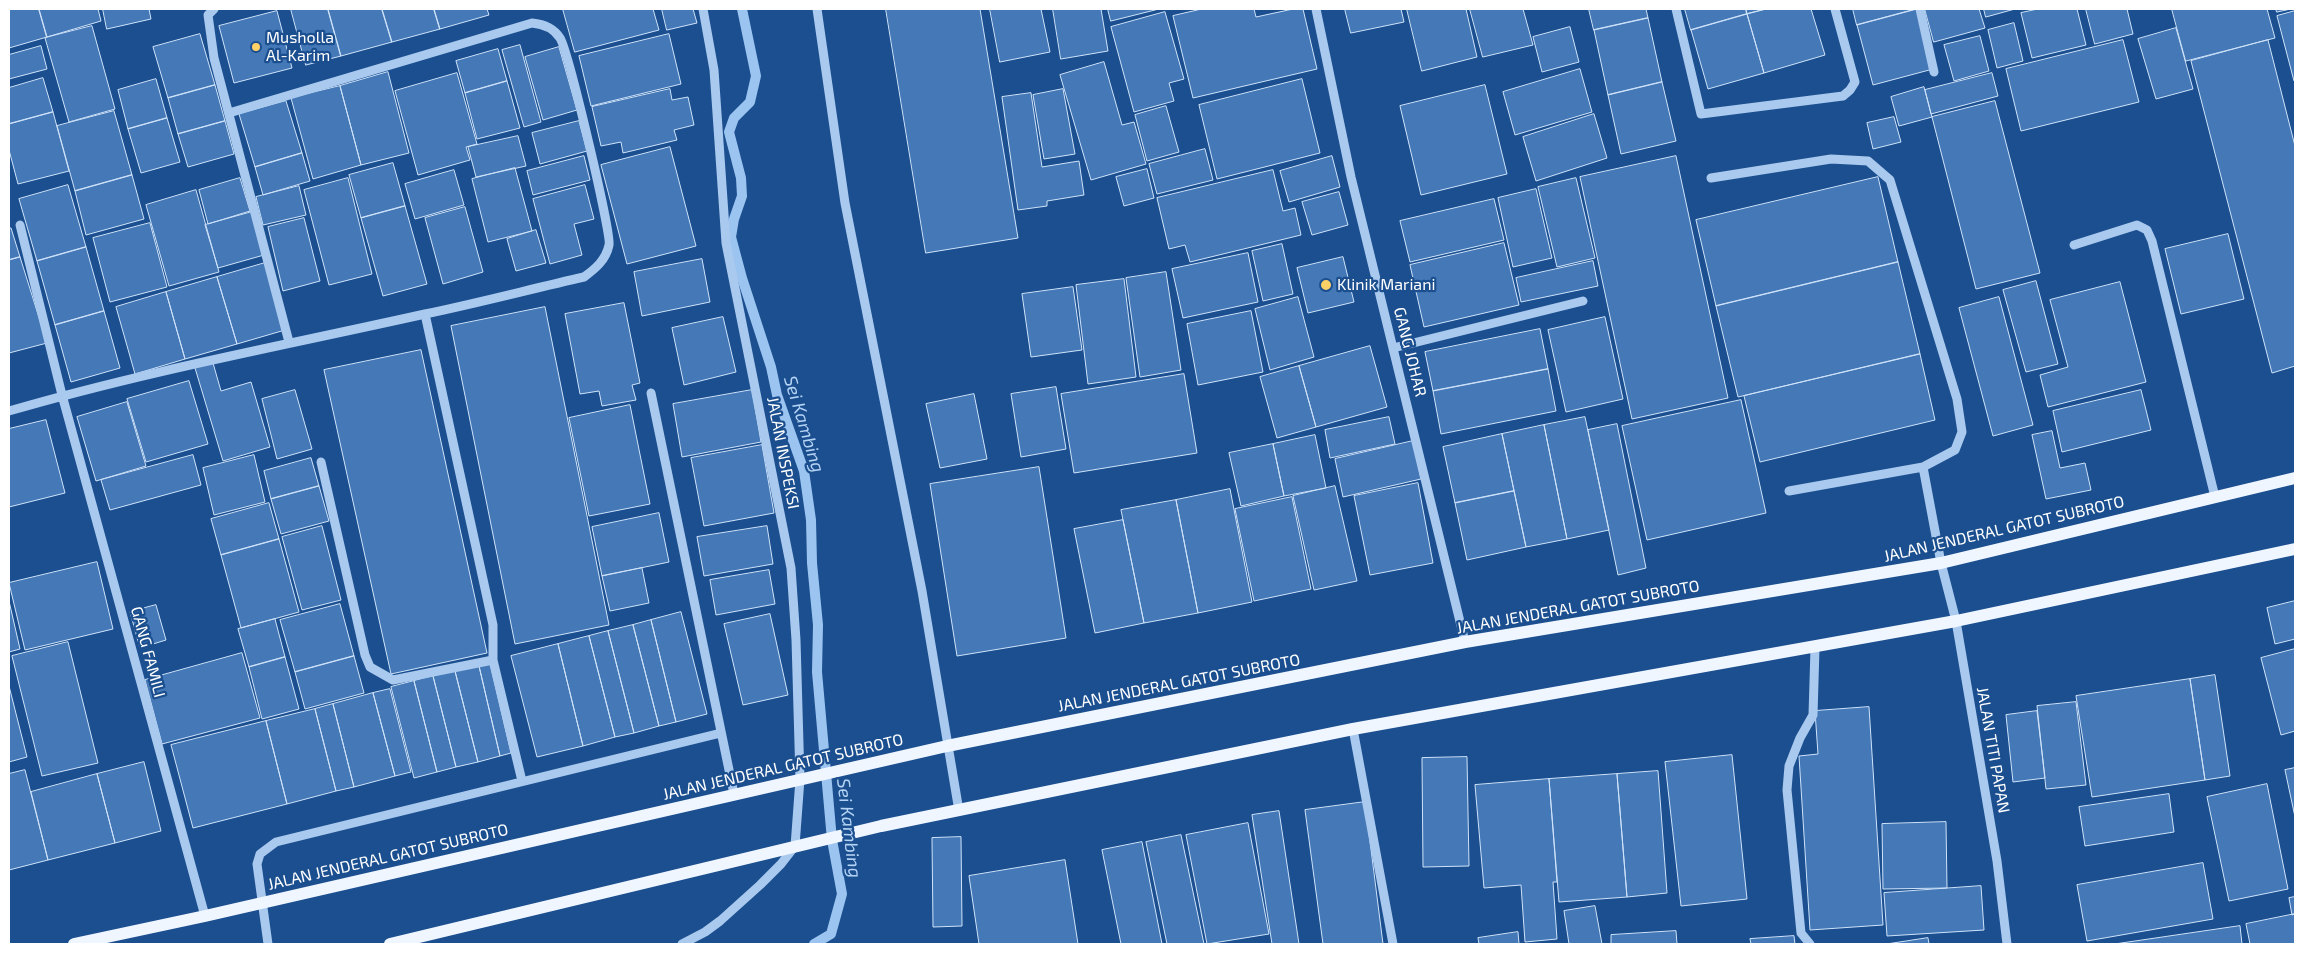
<!DOCTYPE html>
<style>
body{margin:0}
#map{position:relative;width:2304px;height:953px;overflow:hidden;background:#1b4f8f;font-family:"Exo 2",sans-serif}
canvas{display:block}
.frame{position:absolute;inset:0;border:10px solid #fff;pointer-events:none}
</style>
<div id="map">
<canvas width="2304" height="953"></canvas>
<div class="frame"></div>
</div>
<script>
const g = document.querySelector('canvas').getContext('2d');
g.lineJoin = 'round';
function trace(path, color, width, dash) { g.strokeStyle = color; g.lineWidth = width; g.lineCap = dash ? 'butt' : 'round'; g.setLineDash(dash || []); g.stroke(path); }
function fillPath(path, color) { g.fillStyle = color; g.fill(path, 'evenodd'); }
function label(font, color, halo, rows, align = 'center') {
  g.font = font + ' "Exo 2",sans-serif'; g.lineWidth = 4.5; g.setLineDash([]); g.textBaseline = 'middle'; g.strokeStyle = halo; g.fillStyle = color; for (const [text, x, y, turn = 0] of rows) {
    g.save(); g.translate(x, y); g.rotate((+turn || 0) * Math.PI / 180); g.textAlign = isNaN(turn) ? turn : align; if (halo) g.strokeText(text, 0, 0); g.fillText(text, 0, 0); g.restore();
  }
}
trace(new Path2D(`
 M742,9L756,76L750,102L734,118L729,132L741,178L742,196L734,219L731,237L742,278L771,367L777,395L804,471L811,520L812,563L818,625L817,672L832,840L842,894L831,934L814,944`), '#9cc4f0', 10);
const building = new Path2D(`
 M9,9H39L47,37L9,48Z
 M39,9H98L101,21L47,37Z
 M103,9H149L151,19L107,29Z
 M291,9H328L341,56L306,65Z
 M328,9H382L392,42L341,56Z
 M382,9H434L440,29L392,42Z
 M434,9H487L489,15L440,29Z
 M563,9H653L659,30L575,52Z
 M662,9H693L697,23L667,30Z
 M886,9H980L1018,238L926,253Z
 M990,9H1041L1050,52L1000,62Z
 M1053,9H1101L1108,51L1061,59Z
 M1108,9H1159L1111,21Z
 M1202,9H1254L1256,17L1293,9H1303L1317,69L1193,98L1173,16Z
 M1345,9H1401L1404,22L1351,33Z
 M1407,9H1466L1477,57L1422,71Z
 M1470,9H1523L1533,45L1483,57Z
 M1589,9H1646L1648,18L1594,30Z
 M1685,9H1746L1747,14L1691,30Z
 M1746,9H1766L1747,14Z
 M1766,9H1811L1825,55L1764,73L1747,14Z
 M1853,9H1917L1857,25Z
 M1917,9L1933,69L1873,85L1857,25Z
 M1925,9H1979L1985,28L1934,42Z
 M1984,9H2015L1986,17Z
 M2038,9H2077L2086,45L2032,58L2021,13Z
 M2086,9H2127L2133,34L2095,44Z
 M2172,9H2267L2275,38L2186,61Z
 M2276,9H2291L2277,12Z
 M277,11L292,68L234,83L219,26Z
 M2295,11V81H2294L2277,16Z
 M1165,12L1184,79L1169,83L1174,101L1134,112L1111,27Z
 M1747,14L1764,73L1708,89L1691,30Z
 M1648,18L1662,82L1608,95L1594,30Z
 M2014,23L2023,61L1997,68L1988,30Z
 M92,26L115,109L69,122L45,38Z
 M1570,27L1579,62L1542,72L1533,37Z
 M2176,28L2193,89L2156,99L2138,39Z
 M200,34L215,85L168,98L153,47Z
 M669,34L681,84L591,106L579,56Z
 M1980,36L1989,71L1954,81L1944,45Z
 M2123,40L2139,102L2021,131L2006,69Z
 M2268,40L2295,146V366L2272,373L2191,61Z
 M520,45L541,122L524,127L502,50Z
 M41,46L47,69L9,79V55Z
 M559,47L577,110L543,120L525,57Z
 M498,49L507,81L465,93L456,61Z
 M1104,62L1122,125L1134,122L1146,164L1091,180L1060,75Z
 M1580,69L1592,112L1515,135L1503,92Z
 M388,72L409,153L361,165L340,86Z
 M457,73L477,144L466,147L470,160L418,175L395,91Z
 M1992,73L1998,96L1931,114L1925,90Z
 M43,78L53,112L9,124V88Z
 M156,79L167,118L128,129L118,90Z
 M1302,79L1320,153L1217,179L1199,105Z
 M507,81L520,128L477,139L465,93Z
 M1662,82L1676,141L1621,154L1608,95Z
 M215,85L225,121L178,134L168,98Z
 M1485,85L1507,174L1421,195L1400,106Z
 M340,86L361,165L313,179L291,98Z
 M1924,87L1932,117L1899,126L1891,97Z
 M670,89L672,100L688,97L694,125L674,130L677,140L623,153L621,142L601,146L592,107Z
 M1063,89L1075,154L1044,159L1033,95Z
 M1031,93L1042,167L1079,161L1084,195L1047,201V206L1018,210L1002,97Z
 M286,101L302,153L255,167L239,114Z
 M1995,101L2040,273L1976,289L1932,117Z
 M1166,106L1179,152L1147,161L1135,115Z
 M114,111L132,175L75,191L57,126Z
 M53,112L69,171L18,184L9,150V124Z
 M1594,114L1607,158L1536,181L1523,137Z
 M1894,117L1901,142L1873,149L1867,123Z
 M167,118L180,162L141,173L128,129Z
 M225,121L234,154L188,167L178,134Z
 M579,121L587,151L540,164L532,133Z
 M518,136L526,166L476,177L468,147Z
 M670,147L696,246L627,264L601,165Z
 M1205,149L1213,180L1157,194L1149,164Z
 M302,153L310,181L263,195L255,167Z
 M584,156L590,180L533,195L527,171Z
 M1332,156L1340,187L1289,202L1280,171Z
 M1676,156L1728,398L1632,419L1580,177Z
 M393,163L405,206L361,218L349,175Z
 M515,168L532,231L488,242L472,179Z
 M1147,169L1154,198L1124,206L1116,177Z
 M454,170L464,205L415,219L405,184Z
 M1273,170L1283,211L1295,208L1301,235L1190,262L1185,245L1169,249L1157,198Z
 M132,175L144,219L86,235L75,191Z
 M1878,177L1898,262L1716,306L1696,220Z
 M240,178L250,211L208,224L199,190Z
 M348,178L372,274L329,285L304,190Z
 M1576,178L1595,258L1557,267L1538,187Z
 M68,185L86,247L37,261L19,199Z
 M585,185L594,219L574,224L582,255L550,264L533,199Z
 M299,186L306,215L263,225L256,197Z
 M1536,189L1552,258L1513,267L1498,198Z
 M196,190L219,272L169,286L146,205Z
 M1339,192L1348,225L1312,235L1302,202Z
 M1494,199L1504,240L1410,262L1400,221Z
 M405,206L427,284L383,296L361,218Z
 M465,207L483,272L443,284L425,218Z
 M252,212L264,255L218,268L205,225Z
 M304,218L320,281L283,291L268,227Z
 M150,223L167,287L110,302L93,238Z
 M9,228H11L20,257L9,260Z
 M536,230L546,263L516,271L507,239Z
 M2228,234L2244,299L2181,314L2165,249Z
 M1504,243L1519,305L1424,327L1410,265Z
 M1282,244L1293,294L1263,301L1252,251Z
 M86,247L104,311L55,325L37,261Z
 M1248,253L1258,302L1183,318L1172,269Z
 M20,257L47,343L9,353V260Z
 M1343,257L1354,302L1308,313L1297,268Z
 M702,259L710,302L642,316L634,272Z
 M1593,261L1598,286L1521,302L1516,278Z
 M1898,262L1920,354L1738,397L1716,306Z
 M265,263L285,330L237,344L217,277Z
 M1166,272L1181,370L1140,377L1126,278Z
 M217,277L237,344L185,359L166,292Z
 M1124,279L1136,377L1088,384L1076,285Z
 M2036,281L2058,364L2026,372L2003,290Z
 M2120,282L2146,382L2048,407L2040,375L2068,367L2050,300Z
 M1073,287L1082,350L1031,357L1022,294Z
 M166,292L185,359L135,374L116,307Z
 M1298,297L1314,357L1270,370L1255,309Z
 M1999,297L2033,425L1993,436L1959,308Z
 M624,303L640,383L632,385L636,400L602,406L599,391L580,394L565,314Z
 M545,307L609,625L515,644L451,326Z
 M104,311L120,368L71,382L55,325Z
 M1251,311L1263,372L1198,385L1187,324Z
 M723,317L736,372L684,385L672,328Z
 M1605,317L1623,399L1566,412L1548,330Z
 M1540,329L1548,369L1433,391L1425,352Z
 M1370,346L1387,407L1316,427L1299,366Z
 M421,350L487,653L391,674L324,370Z
 M1920,354L1935,420L1760,462L1744,396Z
 M213,363L221,391L251,382L270,447L223,461L195,368Z
 M1299,366L1316,427L1277,438L1260,377Z
 M1548,369L1556,411L1441,434L1433,391Z
 M1184,374L1197,453L1074,473L1061,394Z
 M189,381L208,444L146,462L127,399Z
 M1056,387L1066,449L1021,457L1011,394Z
 M295,390L312,449L277,459L262,399Z
 M752,390L761,442L682,457L673,404Z
 M2141,390L2151,430L2062,452L2053,411Z
 M974,394L987,459L940,468L926,404Z
 M1741,400L1766,513L1647,540L1622,426Z
 M127,402L146,466L96,481L77,417Z
 M630,405L650,504L589,516L569,418Z
 M1389,417L1395,444L1330,458L1325,430Z
 M1585,417L1609,530L1567,539L1544,425Z
 M46,420L65,493L9,507V429Z
 M1617,424L1646,568L1618,575L1588,430Z
 M1544,425L1567,539L1526,547L1502,434Z
 M2052,431L2060,468L2085,463L2091,490L2046,499L2032,435Z
 M1502,434L1514,491L1455,503L1443,447Z
 M1315,435L1326,488L1284,496L1273,444Z
 M1413,441L1421,479L1343,497L1335,459Z
 M1273,444L1284,496L1241,506L1229,453Z
 M762,445L774,513L704,526L691,458Z
 M193,455L201,485L110,510L101,480Z
 M254,455L265,502L214,515L203,468Z
 M311,458L319,486L271,499L264,471Z
 M1039,467L1066,638L957,656L930,484Z
 M1418,483L1433,563L1370,575L1354,496Z
 M319,486L329,521L281,534L271,499Z
 M1335,486L1357,581L1314,590L1293,496Z
 M1230,489L1252,602L1198,613L1176,500Z
 M1514,491L1526,547L1467,560L1455,503Z
 M1292,497L1311,589L1254,601L1235,509Z
 M1176,500L1198,613L1144,623L1121,510Z
 M269,503L279,539L221,555L211,519Z
 M659,513L669,562L602,576L592,527Z
 M1123,520L1144,623L1095,633L1074,529Z
 M322,526L341,600L302,610L282,537Z
 M767,526L773,564L704,576L697,537Z
 M279,539L299,612L241,628L221,555Z
 M97,562L113,629L25,650L9,583Z
 M642,568L649,603L610,611L602,576Z
 M769,570L775,604L716,615L710,580Z
 M9,601L20,649L9,652Z
 M2295,601V639L2275,644L2267,608Z
 M340,604L354,656L295,672L280,620Z
 M156,605L166,640L140,648L130,612Z
 M681,612L707,714L676,722L651,620Z
 M770,614L788,695L743,705L724,624Z
 M275,619L285,657L249,667L238,629Z
 M651,620L676,722L659,726L633,625Z
 M633,625L659,726L634,733L608,631Z
 M608,631L634,733L615,737L589,636Z
 M589,636L615,737L583,746L558,644Z
 M68,642L98,763L42,776L12,656Z
 M558,644L583,746L537,757L511,656Z
 M2295,649V731L2281,735L2261,658Z
 M242,653L260,718L162,744L145,680Z
 M354,656L364,693L305,709L295,672Z
 M285,657L299,709L262,719L249,667Z
 M490,663L511,753L500,756L479,666Z
 M479,666L500,756L478,762L455,671Z
 M455,671L478,762L456,767L433,676Z
 M2215,675L2230,776L2205,780L2190,679Z
 M433,676L456,767L437,772L414,681Z
 M2190,679L2205,780L2092,797L2076,696Z
 M414,681L437,772L414,778L391,687Z
 M9,686L27,757L9,762Z
 M390,689L411,772L395,776L373,693Z
 M373,693L395,776L354,787L333,704Z
 M2076,702L2086,785L2046,789L2037,706Z
 M333,704L354,787L336,791L315,709Z
 M1869,707L1883,925L1810,930L1799,756L1818,754L1815,711Z
 M315,709L336,791L287,804L266,721Z
 M2037,711L2045,778L2013,782L2006,715Z
 M266,721L287,804L193,828L171,745Z
 M1732,755L1747,899L1681,906L1665,762Z
 M1467,757L1469,866L1423,867L1422,758Z
 M144,762L161,831L115,843L97,774Z
 M2295,768V817L2285,770Z
 M25,770L48,860L9,870V774Z
 M1658,771L1667,893L1627,897L1617,774Z
 M97,774L115,843L48,860L31,792Z
 M1617,774L1627,897L1559,902L1549,779Z
 M1549,779L1557,882H1553L1557,939L1525,942L1521,885L1484,888L1475,785Z
 M2267,784L2288,889L2229,901L2207,797Z
 M2169,794L2174,832L2085,846L2079,807Z
 M1365,802L1383,944H1323L1305,810Z
 M1279,811L1299,944H1272L1252,815Z
 M1946,822L1947,888L1883,889L1882,824Z
 M1248,823L1269,934L1207,944L1186,835Z
 M1181,835L1204,944H1167L1146,842Z
 M961,837L962,926L933,927L932,838Z
 M1142,842L1162,944H1121L1102,850Z
 M1065,860L1078,944H979L969,876Z
 M2203,863L2213,919L2087,941L2077,885Z
 M1981,886L1984,930L1887,936L1884,893Z
 M2295,897V914L2292,915L2289,898Z
 M1595,906L1602,944H1569L1564,911Z
 M2295,914V944H2250L2246,924Z
 M2240,926L2242,944H2115Z
 M1676,931L1677,944H1611V935Z
 M1518,932L1519,944H1479L1478,938Z
 M1794,936L1795,944H1751L1750,939Z
 M1928,938L1929,944H1887Z`);
fillPath(building, '#4478b7');
trace(building, '#cfe3fa', 1);
trace(new Path2D(`
 M214,9L208,15L214,58L289,342
 M817,9L845,203L922,591L959,811
 M1316,9L1351,177L1465,642
 M1676,9L1701,114L1843,96L1850,90L1855,82L1835,9
 M1920,9L1934,72
 M1711,178L1831,159L1868,161L1890,180L1957,399L1962,432L1955,450L1923,467L1789,491
 M20,225L62,395L205,916
 M2074,245L2137,225L2147,230L2152,241L2215,497
 M425,314L493,625V660L522,781
 M1393,348L1583,301
 M651,393L734,794
 M9,411C146,371 286,345 425,314C478,303 531,289 584,277C595,269 606,260 609,245C612,235 568,50 560,38C553,27 543,24 532,23L229,113
 M321,462L365,655L370,667L393,680L493,660
 M1923,467L1941,563L1956,621L1997,861L2007,944
 M1353,729L1393,944
 M268,944L257,864L260,854L276,842L721,733
 M682,944L705,932L720,921L760,885L781,864L795,846L800,779L796,640L791,568L726,243L714,70L703,9
 M1810,944L1801,933L1787,790L1789,766L1800,738L1813,715L1815,648`), '#a9c9ee', 9);
trace(new Path2D(`
 M74,944L205,916L947,746L1465,642L1941,563L2295,478
 M390,944L881,826L1353,729L1956,621L2295,549`), '#f0f6ff', 12);
for (const [x, y, r, color] of [
 [256,47,5,"#ffd166"],
 [1326,285,6,"#ffd166"]
]) { const dot = new Path2D(); dot.arc(x, y, r, 0, 2 * Math.PI); g.fillStyle = color; g.fill(dot); trace(dot, '#1b4f8f', 2); }
label('16px', '#fff', '#1b4f8f', [
 ["Musholla",266,38],
 ["Al-Karim",266,56],
 ["Klinik Mariani",1337,285]
], 'left');
label('16px', '#fff', '#1b4f8f', [
 ["GANG JOHAR",1410,352,76],
 ["JALAN INSPEKSI",783,453,79],
 ["JALAN JENDERAL GATOT SUBROTO",2004,529,-13],
 ["JALAN JENDERAL GATOT SUBROTO",1578,607,-10],
 ["GANG FAMILI",148,652,75],
 ["JALAN JENDERAL GATOT SUBROTO",1179,683,-11],
 ["JALAN TITI PAPAN",1993,750,80],
 ["JALAN JENDERAL GATOT SUBROTO",783,767,-13],
 ["JALAN JENDERAL GATOT SUBROTO",388,857,-13]
]);
label('italic 18px', '#b5d3f5', '#1b4f8f', [
 ["Sei Kambing",804,424,73],
 ["Sei Kambing",849,828,83]
]);
</script>
